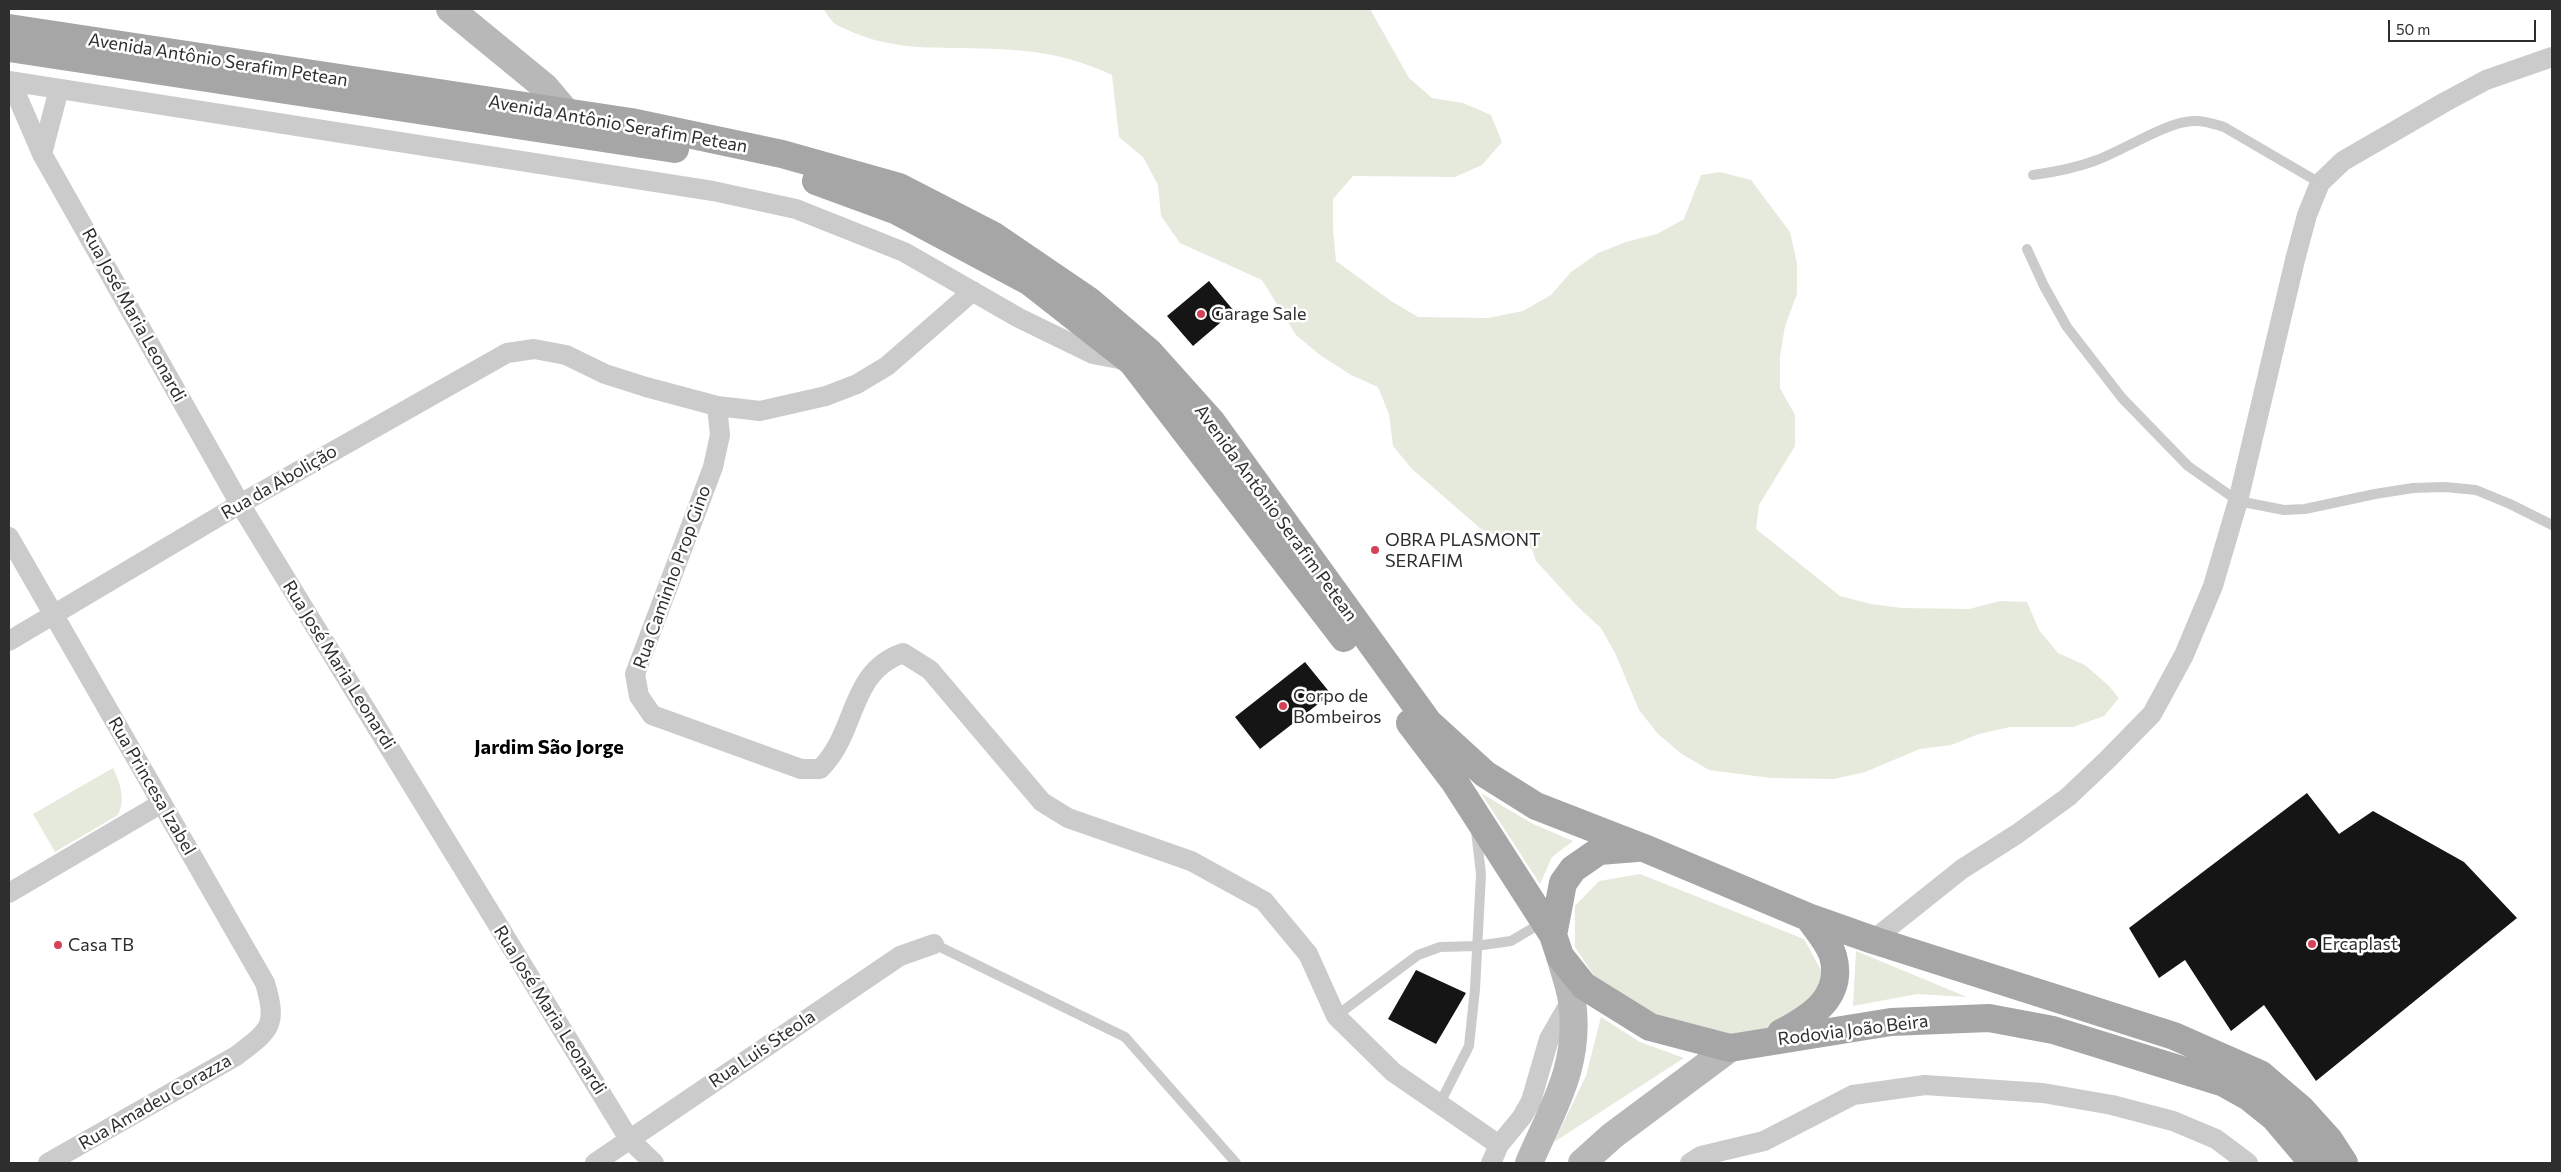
<!DOCTYPE html>
<meta charset="utf-8">
<style>
body{margin:0}
#map{position:relative;width:2561px;height:1172px;overflow:hidden;background:#fff;font-family:Commissioner,sans-serif}
canvas{display:block}
.frame{position:absolute;inset:0;border:10px solid #2e2e2e;pointer-events:none}
.scale{position:absolute;left:2388px;top:20px;width:148px;height:22px;box-sizing:border-box;border:2px solid #2e2e2e;border-top:0;padding-left:6px;font-size:15px;line-height:18px;white-space:nowrap;color:#2e2e2e;-webkit-text-stroke:4px #fff;paint-order:stroke}
</style>
<div id="map">
<canvas width="2561" height="1172"></canvas>
<div class="frame"></div>
<div class="scale">50 m</div>
</div>
<script>
const g = document.querySelector('canvas').getContext('2d');
g.lineJoin = 'round';
function fillPath(path, color) { g.fillStyle = color; g.fill(path, 'evenodd'); }
function trace(path, color, width, dash) { g.strokeStyle = color; g.lineWidth = width; g.lineCap = dash ? 'butt' : 'round'; g.setLineDash(dash || []); g.stroke(path); }
function label(font, color, halo, rows, align = 'center') {
  g.font = font + ' Commissioner,sans-serif'; g.lineWidth = 5; g.setLineDash([]); g.textBaseline = 'middle'; g.strokeStyle = halo; g.fillStyle = color; for (const [text, x, y, turn = 0] of rows) {
    g.save(); g.translate(x, y); g.rotate((+turn || 0) * Math.PI / 180); g.textAlign = isNaN(turn) ? turn : align; if (halo) g.strokeText(text, 0, 0); g.fillText(text, 0, 0); g.restore();
  }
}
fillPath(new Path2D(`
 M823,9H1370L1409,78L1432,98L1463,103L1491,115L1502,142L1482,165L1455,177L1353,176L1333,199V230L1336,261L1391,301L1418,317L1488,318L1523,311L1551,295L1571,272L1598,253L1626,242L1657,234L1684,219L1701,175L1720,172L1751,180L1790,232L1797,263V294L1785,326L1780,357V388L1795,415V446L1759,505L1756,529L1840,596L1871,604L1902,608L1969,609L2000,601L2027,602L2039,630L2058,653L2085,665L2108,685L2119,698L2104,716L2073,727H2010L1979,734L1951,745L1920,749L1865,772L1834,779L1771,778L1709,770L1682,754L1658,734L1639,710L1616,655L1601,628L1578,607L1536,561L1532,549L1481,529L1412,469L1393,446L1389,414L1378,387L1351,375L1320,355L1296,335L1262,280L1180,243L1161,216L1158,185L1143,157L1119,137L1112,75C1084,62 1056,54 1025,51C967,44 907,56 852,32C847,29 839,27 835,24C830,20 827,13 823,9Z
 M113,768C120,783 126,799 118,815L55,852L33,814Z
 M1481,793L1533,824L1573,841L1552,857L1540,884Z
 M1640,874L1804,939L1821,970L1822,1003L1798,1026L1714,1037L1649,1019L1599,983L1575,947V906L1599,881Z
 M1856,951L1967,997L1917,994L1853,1006Z
 M1601,1017L1640,1042L1684,1058L1554,1142L1586,1076Z`), '#e5eadd');
fillPath(new Path2D(`
 M1209,281L1234,311L1193,346L1167,316Z
 M1305,662L1331,694L1260,749L1235,717Z
 M2307,793L2339,834L2373,811L2464,862L2517,918L2316,1081L2264,1005L2231,1031L2185,960L2159,978L2129,928Z
 M1416,970L1466,993L1436,1044L1388,1019Z`), '#151515');
trace(new Path2D(`
 M2033,175C2055,172 2076,168 2097,160C2124,150 2166,122 2193,121C2204,120 2214,124 2224,127L2320,183
 M2027,249L2044,286L2067,327L2122,398L2188,466L2238,501L2284,510L2305,509L2375,494L2413,488L2445,487L2476,490L2510,504L2552,525
 M934,944L1125,1037L1236,1163
 M1336,1016L1418,955L1440,947L1476,946L1511,941L1543,922
 M1439,1105L1469,1046L1475,989L1481,874L1476,831`), '#cbcbcb', 10);
trace(new Path2D(`
 M9,81L713,191L796,209L904,252L1019,318L1093,354L1129,361
 M11,82L42,154L240,504L629,1139L654,1163
 M42,154L59,89
 M717,406L720,435L713,467L635,674L639,696L652,715L801,769H820C858,732 848,672 903,653L930,670L1042,802L1068,818L1191,861L1264,901L1308,954L1336,1016L1393,1072L1499,1145L1491,1163
 M9,537L265,983C278,1026 270,1030 236,1056L48,1163
 M9,641L240,504L507,353L534,349L566,355L605,374L646,387L717,406L760,411L826,396L857,384L887,366L973,291
 M9,893L162,803
 M1873,940L1962,869L2017,834L2068,797L2107,760L2152,714L2184,655L2213,586L2238,501L2295,260L2307,215L2320,183L2343,161L2445,102L2486,80L2552,57
 M1499,1145L1522,1117L1531,1101L1549,1039L1572,999
 M595,1163L900,956L934,944
 M1690,1163L1701,1156L1764,1141L1853,1095L1925,1085L2043,1093L2112,1105L2173,1121L2216,1139L2248,1163`), '#cbcbcb', 20);
trace(new Path2D(`
 M450,9L545,87L577,125
 M1529,1163C1553,1107 1581,1065 1572,1001C1570,986 1564,971 1560,956
 M1582,1163L1612,1136L1730,1048`), '#b8b8b8', 28);
trace(new Path2D(`
 M9,28L631,122L782,154L899,187L994,236L1088,300L1150,353L1211,421L1428,722L1485,774L1536,806L1644,848L1808,917L1873,940L2174,1036L2260,1074L2301,1109L2329,1140L2344,1163
 M9,48L675,149
 M816,181L895,210L1030,282L1132,362L1344,638
 M1410,723L1454,781L1553,935
 M1637,848L1599,851L1573,869L1563,883L1553,935L1560,956L1584,986L1650,1027L1730,1048L1891,1022L1989,1018L2053,1030L2224,1083L2249,1097L2274,1117L2313,1163
 M1781,1033C1812,1017 1844,996 1833,956C1829,943 1816,928 1808,917`), '#a6a6a6', 28);
for (const [x, y, r, color] of [
 [1201,314,5,"#d34257"],
 [1375,550,5,"#d34257"],
 [1283,706,5,"#d34257"],
 [2312,944,5,"#d34257"],
 [58,945,5,"#d34257"]
]) { const dot = new Path2D(); dot.arc(x, y, r, 0, 2 * Math.PI); g.fillStyle = color; g.fill(dot); trace(dot, '#fff', 2); }
label('18px', '#2e2e2e', '#fff', [
 ["Avenida Antônio Serafim Petean",218,60,9],
 ["Avenida Antônio Serafim Petean",618,124,10],
 ["Rua José Maria Leonardi",134,315,61],
 ["Rua da Abolição",279,482,-30],
 ["Avenida Antônio Serafim Petean",1276,513,54],
 ["Rua Caminho Prop Gino",672,577,-70],
 ["Rua José Maria Leonardi",339,665,58],
 ["Rua Princesa Izabel",152,786,60],
 ["Rua José Maria Leonardi",550,1010,58],
 ["Rodovia João Beira",1853,1030,-7],
 ["Rua Luis Steola",762,1049,-34],
 ["Rua Amadeu Corazza",155,1102,-30]
]);
label('18px', '#2e2e2e', '#fff', [
 ["Garage Sale",1211,314],
 ["OBRA PLASMONT",1385,540],
 ["SERAFIM",1385,561],
 ["Corpo de",1293,696],
 ["Bombeiros",1293,717],
 ["Ercaplast",2322,944],
 ["Casa TB",68,945]
], 'left');
label('bold 20px', '#000', '#fff', [
 ["Jardim São Jorge",549,747]
]);
</script>
